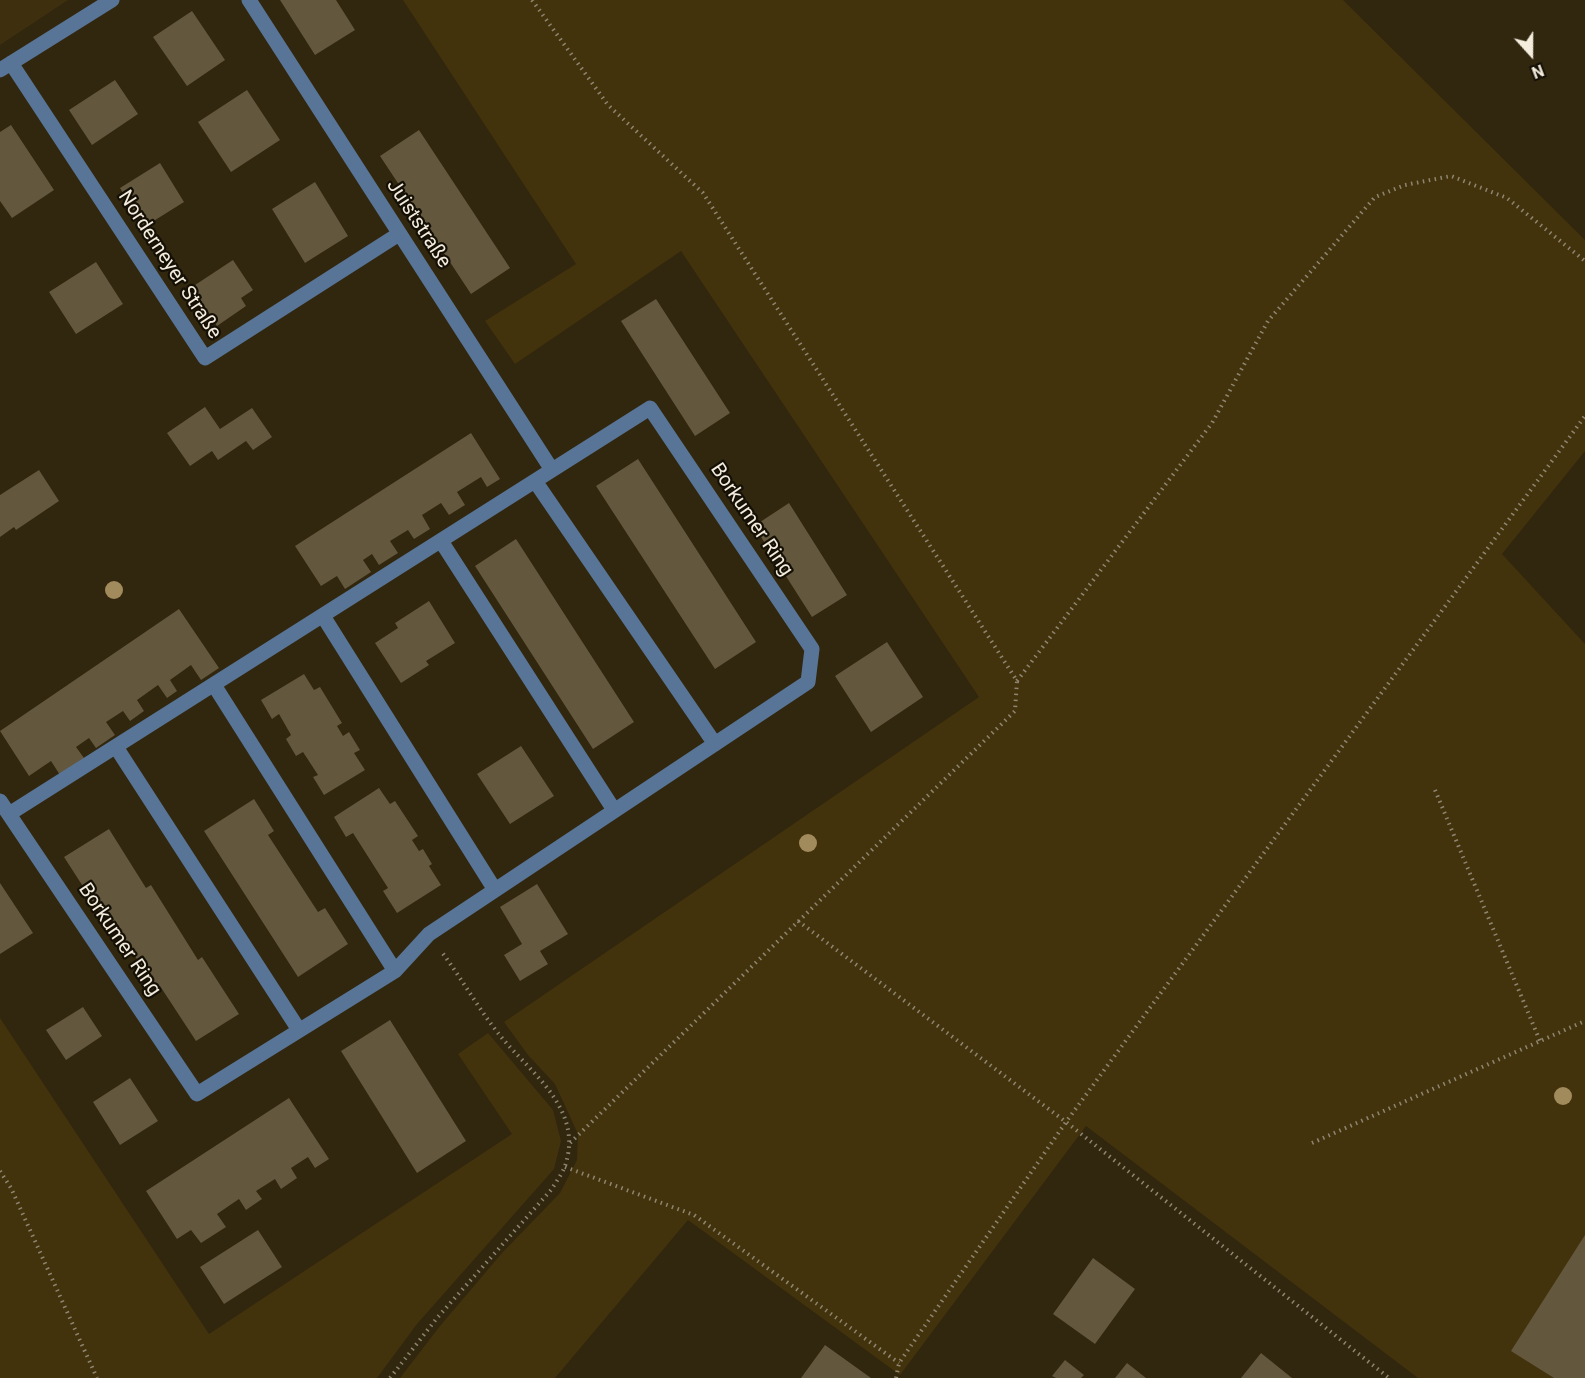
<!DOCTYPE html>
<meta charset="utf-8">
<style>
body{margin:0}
#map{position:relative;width:1585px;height:1378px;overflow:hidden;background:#31260e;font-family:Roboto,sans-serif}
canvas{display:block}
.north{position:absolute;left:1501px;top:24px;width:60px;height:60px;-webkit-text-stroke:4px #151006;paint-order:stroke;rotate:159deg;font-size:16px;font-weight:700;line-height:24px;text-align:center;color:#f4edde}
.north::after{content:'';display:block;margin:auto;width:21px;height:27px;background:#f4edde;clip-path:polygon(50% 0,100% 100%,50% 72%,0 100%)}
</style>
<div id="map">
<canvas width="1585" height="1378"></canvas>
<div class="north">N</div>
</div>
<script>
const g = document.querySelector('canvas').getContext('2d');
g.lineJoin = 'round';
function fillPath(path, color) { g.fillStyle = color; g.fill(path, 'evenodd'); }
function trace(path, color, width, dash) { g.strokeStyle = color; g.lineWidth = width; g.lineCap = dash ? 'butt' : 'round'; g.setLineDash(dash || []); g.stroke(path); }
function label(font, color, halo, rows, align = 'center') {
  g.font = font + ' Roboto,sans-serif'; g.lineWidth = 4.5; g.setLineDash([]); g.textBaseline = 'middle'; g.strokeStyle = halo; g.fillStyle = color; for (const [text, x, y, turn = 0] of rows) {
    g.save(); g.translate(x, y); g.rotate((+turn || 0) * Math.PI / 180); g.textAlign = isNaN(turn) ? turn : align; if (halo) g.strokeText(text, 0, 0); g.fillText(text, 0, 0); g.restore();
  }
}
fillPath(new Path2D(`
 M0,0H68L0,45Z`), '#3e300f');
fillPath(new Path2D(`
 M403,0H1343L1585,240V451L1502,554L1585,644V1378H1418L1086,1126L900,1375L688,1220L555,1378H400L440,1326L502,1253L560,1193L577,1160L578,1134L555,1084L528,1055L504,1022L979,697L681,251L515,364L485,321L576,264Z
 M0,1018L209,1334L512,1134L458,1054L488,1033L553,1110L561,1141L554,1169L417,1324L377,1378H0Z`), '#43330c');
fillPath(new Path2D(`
 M280,0H336L355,30L315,55Z
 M192,11L225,60L187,86L153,37Z
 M115,80L138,114L92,145L69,110Z
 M247,90L280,140L231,172L198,122Z
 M11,125L54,190L12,218L0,201V132Z
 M419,130L510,268L471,294L380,156Z
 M160,163L184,202L144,227L120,188Z
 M315,182L348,236L305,263L272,209Z
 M233,260L253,290L241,298L246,306L217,326L192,287Z
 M96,262L123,304L76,334L49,292Z
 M656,299L730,413L695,436L621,321Z
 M205,407L220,429L252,408L272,437L253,450L246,441L218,460L212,451L190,466L167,433Z
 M471,433L500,479L487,487L481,477L457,492L465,505L449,515L441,503L422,515L430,529L414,539L408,530L390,541L398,553L379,565L372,554L363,560L371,572L345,589L337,576L321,586L295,546Z
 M638,459L756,642L715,669L596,486Z
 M39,470L59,501L16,530L14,527L0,537V495Z
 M789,503L847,595L812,617L754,526Z
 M516,539L634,722L593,749L475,566Z
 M429,601L455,643L426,661L429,665L401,683L375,643L398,628L395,623Z
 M179,609L219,668L201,680L191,665L170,680L177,691L167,698L158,685L137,700L144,711L130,721L123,711L106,722L115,735L96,748L89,738L76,747L84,758L60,775L51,761L29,776L0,731Z
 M887,642L923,697L871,732L835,676Z
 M304,674L314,690L320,687L342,723L337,726L343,736L349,732L360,750L354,753L365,770L324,795L313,777L318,775L303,752L296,756L286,739L291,735L279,714L272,719L261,700Z
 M521,746L554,796L510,824L477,774Z
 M379,788L390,804L395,801L418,836L412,840L419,851L423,849L432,864L429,866L441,885L397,913L383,891L388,888L353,833L346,837L334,817Z
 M254,799L274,831L268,835L318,912L325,908L348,944L298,977L204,831Z
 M109,829L146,888L151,885L198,960L202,957L239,1014L196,1041L160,986L155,987L107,913L102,916L64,857Z
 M0,883L33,933L0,954Z
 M537,884L568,934L540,951L548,964L520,981L504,955L522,944L500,907Z
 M83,1007L102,1036L66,1060L46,1030Z
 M390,1020L466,1141L417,1173L341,1051Z
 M130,1078L158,1121L120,1145L93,1102Z
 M289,1098L329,1159L315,1168L308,1157L291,1168L297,1178L281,1189L275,1179L256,1191L262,1199L246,1210L239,1199L217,1214L226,1227L201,1243L191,1230L177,1239L146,1191Z
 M258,1230L282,1267L224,1304L200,1267Z
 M1585,1235V1378H1554L1511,1351Z
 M1093,1258L1135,1289L1095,1344L1053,1314Z
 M825,1345L871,1378H801Z
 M1261,1353L1292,1378H1241Z
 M1065,1360L1084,1375L1081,1378H1056L1052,1376Z
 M1127,1363L1146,1378H1115Z`), '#63573e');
trace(new Path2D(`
 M532,0L608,105L703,193L1017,681L1015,711L570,1143
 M1017,681L1212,423L1268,321L1375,197L1405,185L1451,176L1507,198L1585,261
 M1435,790L1540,1041
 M798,921L1066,1122L1389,1378
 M1312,1143L1585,1021
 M565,1167L694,1215L899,1363
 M0,1171L11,1188L97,1378
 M390,1378L437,1318L551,1190C556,1182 562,1174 565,1166C584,1110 533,1075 502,1038C479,1010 462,979 441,951
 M896,1378L899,1363L1066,1122L1585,416`), '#8f8672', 4, [1.5, 4.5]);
trace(new Path2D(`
 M249,0L552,470
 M11,63L205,358L399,234
 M0,70L112,0
 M535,481L715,744
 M441,541L614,810
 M323,616L495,890
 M214,685L395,971
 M116,747L299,1030
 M0,801L197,1094L395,971L429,934L808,682L812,649L650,408L9,814`), '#587597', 15);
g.fillStyle = '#a18b5d';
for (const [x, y] of [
 [114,590],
 [808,843],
 [1563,1096]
]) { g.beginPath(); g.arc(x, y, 9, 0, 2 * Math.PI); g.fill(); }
label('20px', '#f4edde', '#151006', [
 ["Juiststraße",418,224,57],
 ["Norderneyer Straße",169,265,57],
 ["Borkumer Ring",751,520,56],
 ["Borkumer Ring",119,940,56]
]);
</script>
